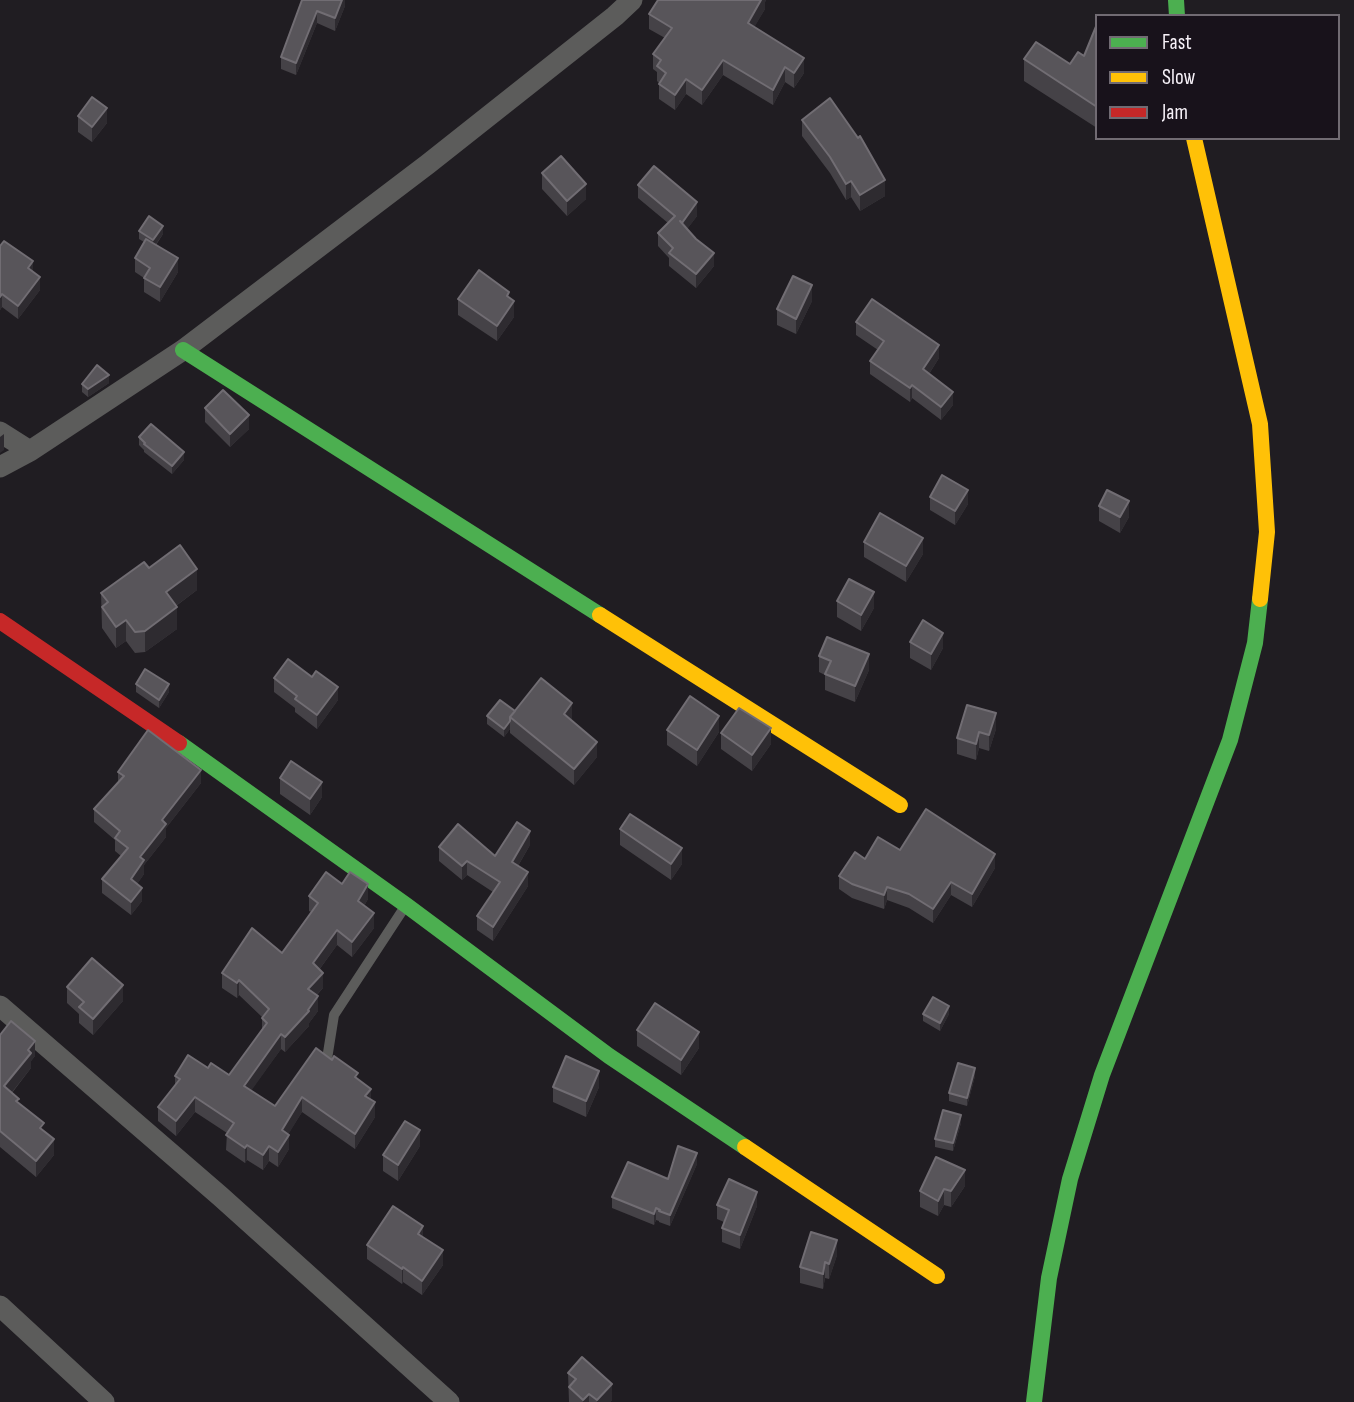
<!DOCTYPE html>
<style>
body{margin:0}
#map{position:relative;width:1354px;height:1402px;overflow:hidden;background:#201d22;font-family:"Sofia Sans Condensed",sans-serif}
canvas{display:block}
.legend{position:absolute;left:1095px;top:14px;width:245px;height:126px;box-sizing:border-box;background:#18121b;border:2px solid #716b73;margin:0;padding:9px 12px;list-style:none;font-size:21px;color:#f6f1f8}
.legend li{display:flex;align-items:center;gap:14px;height:35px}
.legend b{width:35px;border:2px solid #716b73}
</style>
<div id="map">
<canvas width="1354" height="1402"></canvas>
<ul class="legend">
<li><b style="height:9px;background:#4caf50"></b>Fast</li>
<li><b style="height:9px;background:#ffc107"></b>Slow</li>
<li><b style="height:9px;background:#c62828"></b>Jam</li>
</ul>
</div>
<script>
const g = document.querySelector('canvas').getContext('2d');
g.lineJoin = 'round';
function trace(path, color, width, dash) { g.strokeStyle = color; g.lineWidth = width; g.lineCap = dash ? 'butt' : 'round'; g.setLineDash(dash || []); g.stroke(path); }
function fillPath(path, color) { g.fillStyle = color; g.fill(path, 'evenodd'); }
trace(new Path2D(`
 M327,1059L334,1015L406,905`), '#5c5c5b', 10);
trace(new Path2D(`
 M0,432L30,451
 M0,467L30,451L183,350L428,164L615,16L632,0
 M0,1006L220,1196L449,1402
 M0,1306L104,1402`), '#5c5c5b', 21);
trace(new Path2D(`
 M1176,0L1177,16
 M183,350L600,615
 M179,743L406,905L609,1056L745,1147
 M1034,1402L1049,1278L1070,1179L1102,1075L1230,740L1255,643L1260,599`), '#4caf50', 16);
trace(new Path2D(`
 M1194,138L1260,424L1267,532L1260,599
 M600,615L900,805
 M745,1147L937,1276`), '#ffc107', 16);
trace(new Path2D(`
 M0,621L179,743`), '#c62828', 16);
fillPath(new Path2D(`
 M302,0H345V6L335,31L317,23L296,75L281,69V57Z
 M658,0H766L765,2V9L754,27L804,73L794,88L785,82L773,105L723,75L702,105L686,94L675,110L659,99V83L657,81V72L653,69V54L665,38L649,29V14Z
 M1097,24V128L1024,81V59L1070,64L1084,56Z
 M78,116L107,123L92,142L78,132Z
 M802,120L885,196L860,211L851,197L846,200L830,173L802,136Z
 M542,173L586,199L567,216L542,189Z
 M638,185L697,216L687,229L714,266L696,288L669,266V258L658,246V233L668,223L638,198Z
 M139,231L163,234L156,245L178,272L160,302L144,292V278L135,272V258L144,242L139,239Z
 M0,246L33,272L40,290L18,319L2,307L0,310Z
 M458,299L514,317L497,341L458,315Z
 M812,301L796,334L777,325V309Z
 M856,322L939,358L929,374L953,405L941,420L912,398L910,402L870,374V361L878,350L856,335Z
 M109,383L88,397L82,392V384Z
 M205,408L249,429L230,447L205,422Z
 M139,437L184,460L172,474L144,452V450L139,445Z
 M930,497L968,504L955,525L930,510Z
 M1099,506L1129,517L1120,533L1099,521Z
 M864,542L923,554L906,582L864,557Z
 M149,568L197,590L176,606L177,629L145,652L135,653L126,641L116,648L102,628L101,593Z
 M837,601L874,608L861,631L837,617Z
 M910,642L943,648L931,670L910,658Z
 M819,656L869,670L855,702L825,690V675L819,672Z
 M274,678L338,700L317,729L295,712V708L274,692Z
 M136,684L169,692L159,708L136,692Z
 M515,711L572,719L571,720L597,757L574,785L510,733V729L504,737L487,724V716Z
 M996,729L989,751L979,748L976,760L957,754V738Z
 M667,730L719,732L697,766L667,745Z
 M721,733L771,744L752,771L721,749Z
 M118,772L201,783L166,828V837L144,865V874L137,884L142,901L131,915L102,893V879L121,856L115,851V840L94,822V809L118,783Z
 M280,778L322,797L310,815L280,794Z
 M620,829L682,864L671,880L620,845Z
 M530,845L518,866L528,886L493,941L477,930V916L493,892L467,875L462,880L439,861V847L495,856Z
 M900,850L995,868L972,907L951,895L933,923L909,908L887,900L884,909L852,898L839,889V876L865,859Z
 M342,884L368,899L364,906L374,928L352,957L337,945L319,970L323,988L317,995L318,1011L309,1023V1026L285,1052L281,1049L251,1090L275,1106L358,1079L371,1099L375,1117L355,1149L302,1112L288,1134L289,1149L278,1167L269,1161L263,1170L247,1160L245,1163L226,1150L227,1133L195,1112L176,1136L158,1121V1107L175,1085V1076L208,1068L229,1075L262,1030V1017L239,995L237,998L222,988V973L282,953L311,912L309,911V896Z
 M67,987L123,1001L93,1035L79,1023V1014L67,1003Z
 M923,1014H949L940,1031L923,1021Z
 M637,1030L699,1048L681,1075L637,1046Z
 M0,1035L35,1056L31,1061V1068L12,1093L19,1103L44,1131L54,1155L36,1177L0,1147Z
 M975,1076L967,1106L949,1101V1093Z
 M553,1087H599L586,1117L553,1102Z
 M961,1123L953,1151L935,1147V1139Z
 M420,1146L398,1181L383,1171V1155Z
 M697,1164L670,1226L659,1222V1221L656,1220L654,1225L612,1208V1197L668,1179Z
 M965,1186L951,1207L944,1205L938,1216L920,1207V1191Z
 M717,1205L757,1206L740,1249L722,1242V1228L724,1222L717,1219Z
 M423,1238L443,1265L422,1295L403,1282L402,1284L367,1259V1245Z
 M837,1255L829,1279L825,1278L823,1289L800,1283V1267Z
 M568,1373L612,1400L610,1402H569Z`), '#454247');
fillPath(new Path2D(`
 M342,0H345V6L335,31V18Z
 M761,0H766L765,2V9L748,38V23Z
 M317,11V23L296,75V63Z
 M804,58V73L794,88V73Z
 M723,60V75L702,105V90Z
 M785,67V82L773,105V90Z
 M686,79V94L675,110V95Z
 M107,108V123L92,142V127Z
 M885,180V196L860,211V195Z
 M851,181V197L846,200V184Z
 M586,184V199L567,216V201Z
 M697,202V216L682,236V223Z
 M163,226V234L153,248V240Z
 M714,253V266L696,288V274Z
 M178,258V272L160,302V287Z
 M33,261V274L28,268Z
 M40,277V290L18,319V306Z
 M812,285V301L796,334V319Z
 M2,294V307L0,310V297Z
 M514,301V317L497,341V326Z
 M939,345V358L923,383V369Z
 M109,375V383L88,397V389Z
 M912,385V398L910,402V388Z
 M953,392V405L941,420V407Z
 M249,415V429L230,447V434Z
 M4,434V450L0,453V437Z
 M184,452V460L172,474V466Z
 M968,490V504L955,525V511Z
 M1129,501V517L1120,533V517Z
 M923,538V554L906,582V566Z
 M197,569V590L166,613V592Z
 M874,592V608L861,631V615Z
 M177,607V629L145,652V631Z
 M126,620V641L116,648V627Z
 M943,633V648L931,670V654Z
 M869,654V670L855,702V686Z
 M169,684V692L159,708V700Z
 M338,687V700L317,729V715Z
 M572,703V719L564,730V714Z
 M996,713V729L989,751V735Z
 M719,716V732L697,766V750Z
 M510,721V729L504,737V729Z
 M771,728V744L752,771V755Z
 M979,732V748L976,760V744Z
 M597,742V757L574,785V769Z
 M201,770V783L166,828V837L144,865V874L131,893V879L140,857L162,820Z
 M322,782V797L310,815V799Z
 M530,831V845L512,876V862Z
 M682,848V864L671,880V864Z
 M995,854V868L972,907V894Z
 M467,861V875L462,880V866Z
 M528,872V886L493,941V927Z
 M951,882V895L933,923V909Z
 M368,884V899L358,916V901Z
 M887,887V900L884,909V895Z
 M142,888V901L131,915V902Z
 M374,913V928L352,957V942Z
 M337,930V945L313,978V963Z
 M323,973V988L308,1004V989Z
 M239,980V995L237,998V983Z
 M123,985V1001L93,1035V1019Z
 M318,996V1011L309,1023V1026L285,1052V1037L308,1010Z
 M949,1006V1014L940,1031V1023Z
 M699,1032V1048L681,1075V1060Z
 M281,1034V1049L244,1101V1086Z
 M35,1041V1056L31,1061V1068L4,1102V1086L28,1050Z
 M975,1068V1076L967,1106V1098Z
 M599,1071V1087L586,1117V1101Z
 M371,1089V1104L365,1096Z
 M195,1097V1112L176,1136V1121Z
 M302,1097V1112L282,1145V1130Z
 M375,1102V1117L355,1149V1134Z
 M961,1115V1123L953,1151V1143Z
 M420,1130V1146L398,1181V1165Z
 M289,1135V1149L278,1167V1152Z
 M54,1139V1155L36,1177V1161Z
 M247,1145V1160L245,1163V1148Z
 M269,1146V1161L263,1170V1155Z
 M697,1153V1164L670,1226V1215Z
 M965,1170V1186L951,1207V1191Z
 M944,1189V1205L938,1216V1201Z
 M757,1192V1206L740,1249V1235Z
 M656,1208V1220L654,1225V1214Z
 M423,1226V1240L418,1234Z
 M837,1240V1255L829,1279V1264Z
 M443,1250V1265L422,1295V1281Z
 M825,1262V1278L823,1289V1274Z
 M403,1267V1282L402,1284V1269Z
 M612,1384V1400L610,1402H597V1400Z
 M589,1394V1402H583V1400Z`), '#2e2b30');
const building = new Path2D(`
 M302,0H342L335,18L317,11L296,63L281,57Z
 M658,0H761L748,23L804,58L794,73L785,67L773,90L723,60L702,90L686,79L675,95L659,84L666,73L657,66L661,60L653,54L672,28L649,14Z
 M1097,24V107L1024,59L1036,42L1070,64L1078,52L1084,56Z
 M92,97L107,108L92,127L78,116Z
 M830,98L858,138L860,136L885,180L860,195L851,181L846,184L830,157L802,120Z
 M561,156L586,184L567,201L542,173Z
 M654,166L697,202L682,223L680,221L696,239L714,253L696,274L669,253L673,248L658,233L675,216L638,185Z
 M149,216L163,226L153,240L139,231Z
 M146,239L178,258L160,287L144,278L150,268L135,258Z
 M4,241L33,261L28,268L40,277L18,306L2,294L0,297V246Z
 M479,270L509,292L507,296L514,301L497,326L458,299Z
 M793,276L812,285L796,319L777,309Z
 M872,299L939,345L923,369L953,392L941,407L912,385L910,388L870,361L884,341L856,322Z
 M97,365L109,375L88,389L82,384Z
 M223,390L249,415L230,434L205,408Z
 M151,424L184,452L172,466L144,444L145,443L139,437Z
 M942,475L968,490L955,511L930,497Z
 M1107,490L1129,501L1120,517L1099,506Z
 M880,513L923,538L906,566L864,542Z
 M180,545L197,569L166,592L177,607L145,631L135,632L126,620L116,627L102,607L108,602L101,593L144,562L149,568Z
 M849,579L874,592L861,615L837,601Z
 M923,620L943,633L931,654L910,642Z
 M827,637L869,654L855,686L825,674L831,661L819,656Z
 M288,659L312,677L316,671L338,687L317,715L295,699L297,696L274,678Z
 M145,669L169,684L159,700L136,684Z
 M541,678L572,703L564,714L597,742L574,769L510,717Z
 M690,696L719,716L697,750L667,730Z
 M500,700L515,711L510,717V721L504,729L487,716Z
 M967,705L996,713L989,735L979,732L976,744L957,738Z
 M739,708L771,728L752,755L721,733Z
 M148,730L201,770L162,820L166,824L140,857L144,860L131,879L142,888L131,902L102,879L128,848L115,838L120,831L94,809L124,776L118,772Z
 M291,761L322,782L310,799L280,778Z
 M926,809L995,854L972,894L951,882L933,909L909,894L887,887L884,895L852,884L839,876L855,852L865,859L878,837L900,850Z
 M630,814L682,848L671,864L620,829Z
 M517,822L530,831L512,862L528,872L493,927L477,916L500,882L467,861L462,866L439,847L458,824L495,856Z
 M326,872L342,884L350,872L368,884L358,901L374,913L352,942L337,930L313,963L323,973L308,989L318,996L308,1010L309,1011L285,1037L281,1034L244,1086L275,1106L316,1048L332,1060L334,1056L358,1073L355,1077L371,1089L365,1096L375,1102L355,1134L302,1097L282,1130L289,1135L278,1152L269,1146L263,1155L247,1145L245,1148L226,1135L234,1123L195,1097L176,1121L158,1107L180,1079L175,1076L188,1055L208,1068L211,1063L229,1075L267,1023L262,1018L269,1009L239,980L237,983L222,973L252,928L282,953L318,903L309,896Z
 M92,958L123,985L93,1019L79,1007L84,1002L67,987Z
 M933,997L949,1006L940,1023L923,1014Z
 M655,1003L699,1032L681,1060L637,1030Z
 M11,1021L35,1041L28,1050L31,1053L4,1086L19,1099L16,1101L44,1123L40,1128L54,1139L36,1161L0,1131V1035Z
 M566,1056L599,1071L586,1101L553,1087Z
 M958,1063L975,1068L967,1098L949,1093Z
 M943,1110L961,1115L953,1143L935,1139Z
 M405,1121L420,1130L398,1165L383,1155Z
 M678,1146L697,1153L670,1215L659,1211L660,1210L656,1208L654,1214L612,1197L628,1162L668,1179Z
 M936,1157L965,1170L951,1191L944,1189L938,1201L920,1191Z
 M729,1179L757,1192L740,1235L722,1228L729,1210L717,1205Z
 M393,1206L423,1226L418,1234L443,1250L422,1281L403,1267L402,1269L367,1245Z
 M811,1232L837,1240L829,1264L825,1262L823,1274L800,1267Z
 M582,1357L612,1384L597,1400L589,1394L583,1400L569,1387L576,1379L568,1373Z`);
fillPath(building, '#58555a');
trace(building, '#716d73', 2);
</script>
